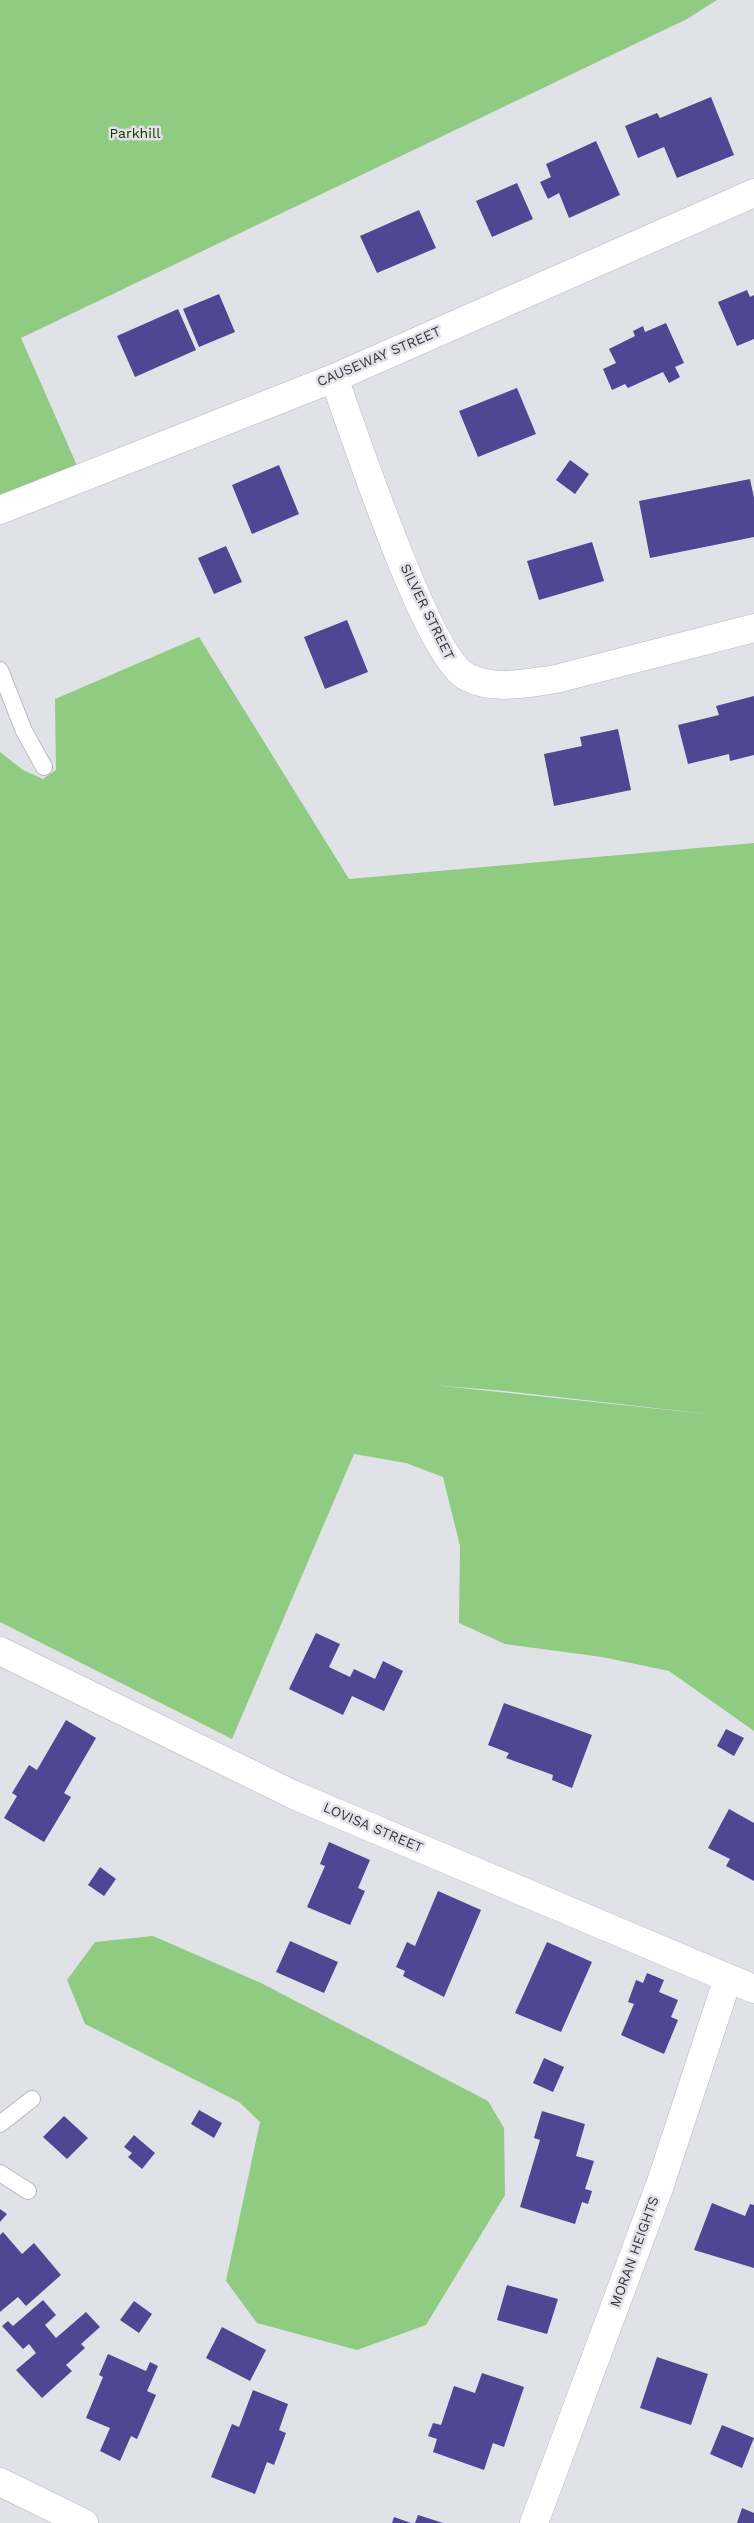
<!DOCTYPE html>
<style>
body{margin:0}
canvas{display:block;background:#e1e1e8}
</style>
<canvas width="754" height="2523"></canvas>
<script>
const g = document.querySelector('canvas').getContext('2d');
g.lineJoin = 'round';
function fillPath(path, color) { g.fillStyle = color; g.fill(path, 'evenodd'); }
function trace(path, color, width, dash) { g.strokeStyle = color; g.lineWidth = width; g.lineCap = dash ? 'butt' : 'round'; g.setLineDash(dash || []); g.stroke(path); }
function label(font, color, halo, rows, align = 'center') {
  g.font = font + ' "Work Sans",sans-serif'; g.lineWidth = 5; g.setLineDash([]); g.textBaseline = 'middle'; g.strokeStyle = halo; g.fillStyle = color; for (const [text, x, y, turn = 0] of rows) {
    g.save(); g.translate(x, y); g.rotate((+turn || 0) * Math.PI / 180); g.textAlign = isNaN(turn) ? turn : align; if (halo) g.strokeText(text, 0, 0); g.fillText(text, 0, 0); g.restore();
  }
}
fillPath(new Path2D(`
 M0,0H717L687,19L21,338L82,477L0,510Z
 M199,637L349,879L754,843V1731L669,1671L602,1657L505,1644L459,1623L460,1546L443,1477L406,1463L354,1454L232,1739L0,1622V752L23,770L43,779L56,770L55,699ZM433,1385L505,1391L708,1414H707Z
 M153,1936L261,1983L488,2101L504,2128L505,2195L426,2325L357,2350L257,2323L226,2281L260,2122L239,2102L85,2024L67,1980L95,1942Z`), '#8fcb81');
fillPath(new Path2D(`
 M711,97L734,155L677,178L664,147L638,158L625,126L657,113L660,118Z
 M596,141L620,195L569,218L559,193L548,199L540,182L551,177L546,164Z
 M517,183L533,219L492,237L476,201Z
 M419,210L436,248L377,273L360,236Z
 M747,290L750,297L754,295V339L737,346L718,302Z
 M219,294L235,332L199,347L183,309Z
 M178,309L196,350L135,377L117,336Z
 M666,323L684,363L675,367L680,377L669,383L663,372L628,388L625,384L612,390L603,369L616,363L609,349L635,336L633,331L643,326L645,332Z
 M517,388L536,434L478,457L459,411Z
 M570,460L589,474L575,494L556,480Z
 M279,465L299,514L252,534L232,485Z
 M750,479L754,498V537L650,558L639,501Z
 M592,542L604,581L539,600L527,561Z
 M226,546L242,582L214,594L198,558Z
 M347,620L368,672L325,689L304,637Z
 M754,696V755L730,761L729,754L688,764L678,725L719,715L716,706Z
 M618,729L631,790L554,806L544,754L582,746L580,737Z
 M316,1633L340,1644L329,1667L350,1677L354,1669L375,1679L383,1661L403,1671L384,1711L352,1696L343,1715L289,1689Z
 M504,1703L592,1735L572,1788L552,1780L553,1775L506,1758L509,1753L488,1745Z
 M66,1720L96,1738L64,1793L71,1797L44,1842L4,1818L17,1796L12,1793L29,1765L37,1770Z
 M726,1729L744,1738L734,1756L717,1746Z
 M729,1809L754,1823V1881L726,1866L730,1859L708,1848Z
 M329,1842L370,1860L358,1888L365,1891L350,1925L307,1907L325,1866L320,1864Z
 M100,1867L116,1879L104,1896L88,1885Z
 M438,1891L481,1910L444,1997L403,1976L405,1971L396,1967L407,1942L415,1946Z
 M290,1941L338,1962L324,1993L276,1972Z
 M547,1942L592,1962L561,2032L515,2013Z
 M647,1973L664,1980L659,1992L678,2000L671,2017L678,2020L664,2054L621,2035L634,2004L628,2002L636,1980L643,1983Z
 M544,2058L564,2067L553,2092L533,2083Z
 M199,2110L222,2123L214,2138L191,2124Z
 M542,2111L585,2124L576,2156L594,2161L585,2189L592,2191L588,2204L582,2202L575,2224L520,2207L540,2140L534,2138Z
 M64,2116L88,2138L67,2159L43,2137Z
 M134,2135L155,2153L142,2169L128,2157L132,2153L124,2147Z
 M712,2203L745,2216L750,2204L754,2205V2268L694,2250Z
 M0,2209L7,2214L0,2222Z
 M3,2232L22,2254L34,2243L61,2275L26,2306L18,2297L0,2312V2235Z
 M507,2285L558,2299L547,2334L497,2320Z
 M43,2300L56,2315L45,2325L56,2338L86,2312L100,2327L81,2344L85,2348L66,2365L72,2371L42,2398L16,2370L36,2353L29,2344L23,2349L2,2326L8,2321L13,2326Z
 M134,2301L152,2314L139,2333L120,2320Z
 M222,2327L266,2350L250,2381L206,2358Z
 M108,2354L146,2371L150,2362L158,2366L147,2391L156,2395L137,2439L131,2436L120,2461L100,2451L110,2428L86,2418L103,2377L99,2375Z
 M657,2357L708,2374L691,2425L640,2408Z
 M482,2373L524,2387L504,2447L493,2443L484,2470L433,2452L437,2439L428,2436L433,2423L441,2425L454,2386L475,2393Z
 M253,2390L288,2404L279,2430L286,2433L274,2465L267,2462L255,2494L211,2477L232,2424L239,2427Z
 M722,2425L754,2438L742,2468L710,2454Z
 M742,2508L754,2513V2523H737Z
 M418,2515L443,2523H415Z
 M394,2517L411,2523H392Z`), '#514693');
const lane = new Path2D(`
 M0,670L24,731L44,767
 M0,2124L32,2099
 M0,2173L28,2191`);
const street = new Path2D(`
 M334,378C353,430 427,657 467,677C494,691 528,683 556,679L754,628
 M0,510L334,378L754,193
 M0,1651L294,1795L754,1989
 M534,2523L660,2185L728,1978`);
const secondary = new Path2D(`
 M0,2482L84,2523`);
trace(lane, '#b8b8bf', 18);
trace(street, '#b8b8bf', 29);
trace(secondary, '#b8b8bf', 29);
trace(lane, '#fff', 16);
trace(street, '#fff', 28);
trace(secondary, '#fff', 28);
label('14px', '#0c3501', '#e1e1e8', [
 ["Parkhill",135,134]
]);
label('14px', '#37373a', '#e1e1e8', [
 ["CAUSEWAY STREET",379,357,-23],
 ["SILVER STREET",427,612,64],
 ["LOVISA STREET",373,1828,23],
 ["MORAN HEIGHTS",635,2252,-70]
]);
</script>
